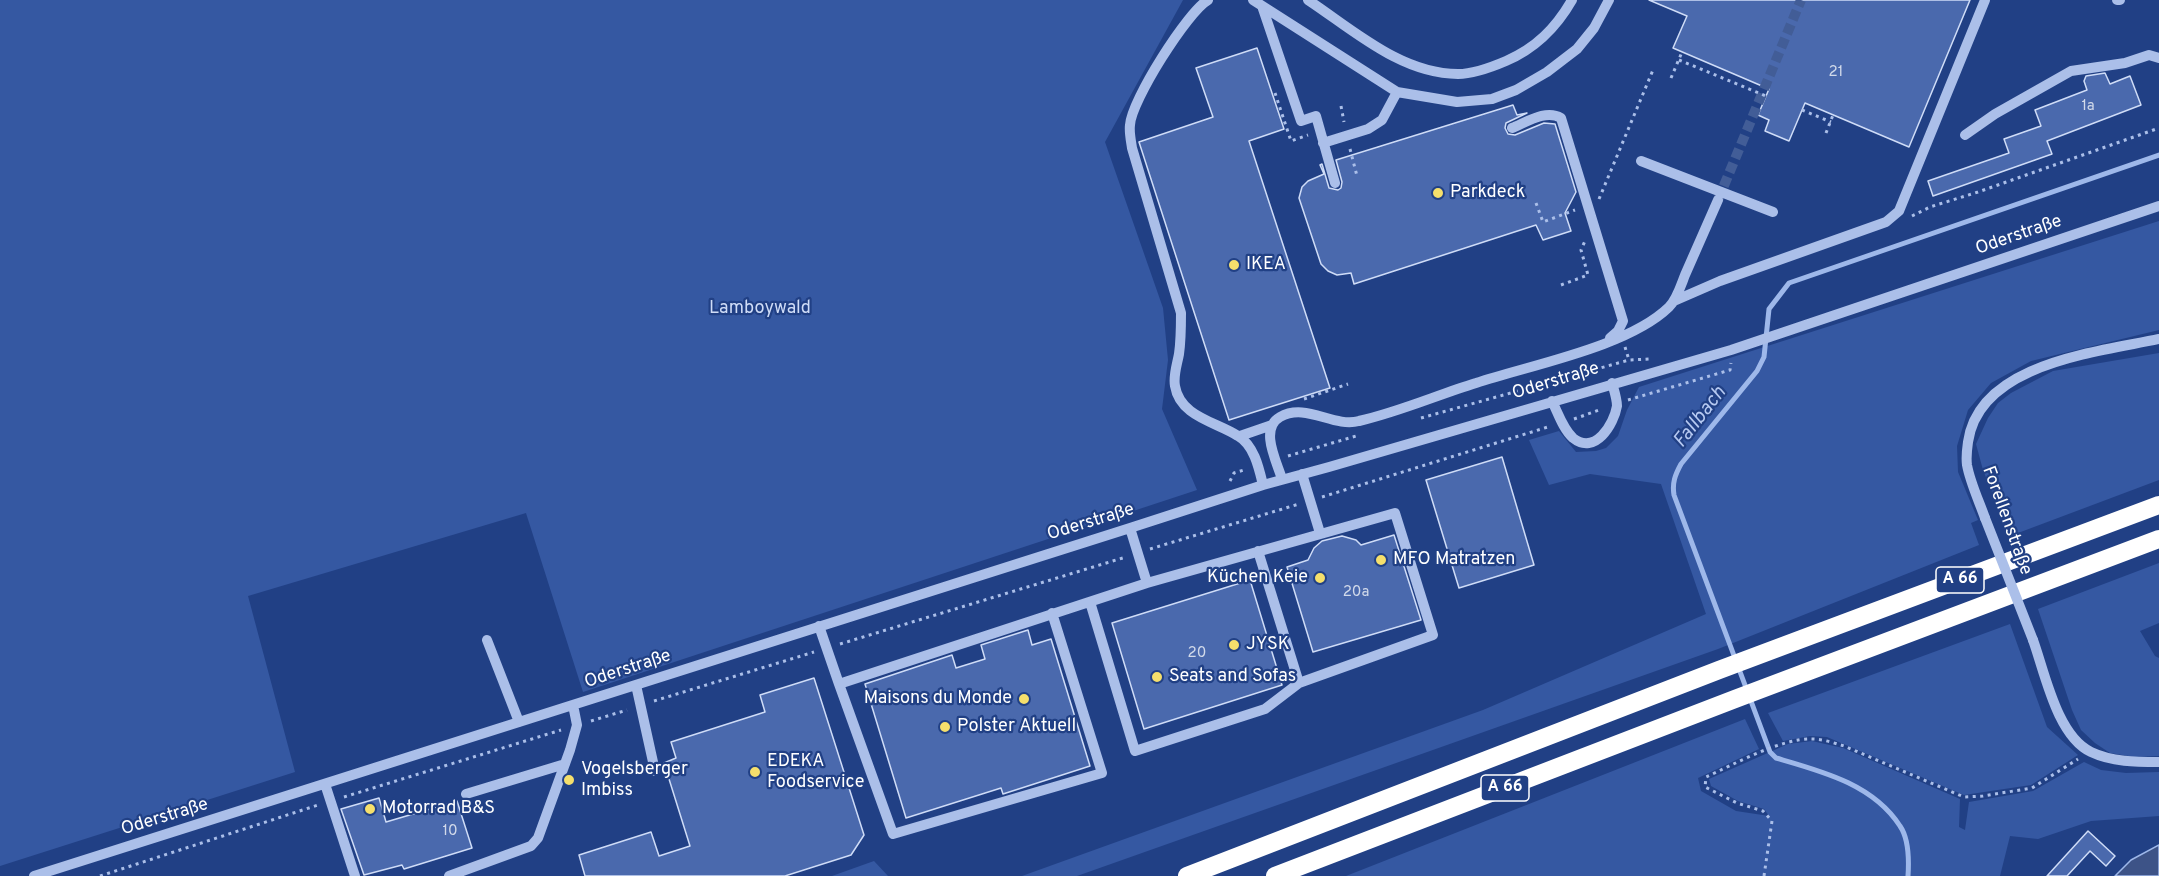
<!DOCTYPE html>
<meta charset="utf-8">
<style>
body{margin:0}
canvas{display:block;background:#214085}
</style>
<canvas width="2159" height="876"></canvas>
<script>
const g = document.querySelector('canvas').getContext('2d');
g.lineJoin = 'round';
function fillPath(path, color) { g.fillStyle = color; g.fill(path, 'evenodd'); }
function trace(path, color, width, dash) { g.strokeStyle = color; g.lineWidth = width; g.lineCap = dash ? 'butt' : 'round'; g.setLineDash(dash || []); g.stroke(path); }
function label(font, color, halo, rows, align = 'center') {
  g.font = font + ' Overpass,sans-serif'; g.lineWidth = 4.5; g.setLineDash([]); g.textBaseline = 'middle'; g.strokeStyle = halo; g.fillStyle = color; for (const [text, x, y, turn = 0] of rows) {
    g.save(); g.translate(x, y); g.rotate((+turn || 0) * Math.PI / 180); g.textAlign = isNaN(turn) ? turn : align; if (halo) g.strokeText(text, 0, 0); g.fillText(text, 0, 0); g.restore();
  }
}
fillPath(new Path2D(`
 M0,0H1183L1105,142L1163,308L1168,360L1162,409L1197,490L583,692L526,513L248,596L295,772L0,866Z
 M2159,221V330L2031,361L1991,383L1968,410L1957,446L1958,472L1978,520L1971,523L1979,545L1718,649L1077,876H1022L1483,710L1706,614L1661,484L1590,474L1549,485L1529,440L1559,431L1576,452L1596,451L1606,448L1618,436L1627,410L1639,387Z
 M2159,353V480L2010,536L1983,470L1976,444L1988,418L1998,403L2011,393L2053,371Z
 M2159,563V623L2140,631L2155,656L2159,658V756L2134,757L2110,753L2095,743L2081,730L2072,710L2038,609Z
 M2010,624L2047,727L2078,755L2031,785L1964,795L1827,737L1810,736L1783,741L1768,713Z
 M1745,719L1759,749L1698,778L1701,791L1736,811L1769,816L1764,809L1738,801L1711,786L1709,779L1788,744L1812,741L1843,748L1960,799L1959,827L1965,830L1969,802L2033,791L2084,762L2101,770L2126,773L2159,772V816L2091,821L2038,839L2010,836L2000,876H1346Z
 M874,861L888,876H832Z`), '#3558a2');
const water = new Path2D(`
 M2159,845V876H2115L2131,860Z`);
fillPath(water, '#3d5387');
trace(water, '#9eb8ea', 1.5);
trace(new Path2D(`
 M1908,876C1909,861 1909,839 1900,826C1873,784 1821,771 1776,758L1770,752L1674,495C1672,483 1675,475 1681,464L1757,371L1764,357L1769,309L1789,283L2159,155`), '#9eb8ea', 5);
const building = new Path2D(`
 M1649,0H1970L1909,147L1805,103L1789,141L1765,131L1769,120L1758,115L1769,89L1673,48L1687,16Z
 M1257,48L1284,129L1249,141L1330,388L1229,420L1139,142L1213,117L1196,68Z
 M2105,73L2110,84L2130,76L2141,105L2047,141L2052,154L1933,196L1928,181L2009,153L2004,139L2041,126L2035,110L2087,90L2084,81L2086,76Z
 M1513,105L1517,115L1527,113L1506,123L1505,128L1508,134L1515,135L1544,123L1555,124L1576,192L1565,213L1571,231L1543,240L1536,225L1354,284L1351,273L1337,275L1328,271L1321,264L1299,198L1302,187L1308,181L1324,174L1320,165L1322,164L1329,188L1338,190L1341,188L1342,182L1336,160Z
 M1502,457L1534,565L1459,588L1426,480Z
 M1394,535L1421,620L1313,652L1287,567L1308,560L1314,548L1322,541L1342,536L1356,540L1361,545Z
 M1250,580L1282,685L1144,729L1112,623Z
 M1028,630L1032,645L1051,639L1090,766L1003,794L1001,788L906,818L865,684L952,655L956,668L985,659L981,645Z
 M814,678L864,835L851,855L785,876H585L579,855L651,832L659,856L690,846L664,763L676,758L671,742L765,712L760,695Z
 M379,798L386,822L457,801L472,848L404,869L402,865L364,875L341,809Z
 M2088,831L2115,856L2106,866L2090,851L2067,876H2047Z`);
fillPath(building, '#4a69ad');
trace(building, '#cfdcf7', 1.5);
trace(new Path2D(`
 M1718,200L1801,0`), '#425d97', 10, [10, 5]);
trace(new Path2D(`
 M1679,60L1766,96
 M1671,78L1682,52
 M1275,93L1291,141L1308,135
 M1341,106L1344,122
 M1802,110L1831,122
 M1826,133L1833,115
 M1350,149L1357,176
 M1599,199L1653,70
 M1536,203L1543,222L1575,210
 M1912,216L1930,207L1978,192L2159,128
 M1561,285L1588,275L1581,250L1585,241
 M1625,347L1629,360
 M1304,399L1348,384
 M1628,400L1730,370L1731,363
 M1421,418L1629,360L1649,359
 M1574,419L1602,409
 M1288,456L1356,436
 M1230,481L1234,473L1244,470
 M1322,497L1551,426
 M1150,549L1299,504
 M840,644L1126,557
 M654,701L814,652
 M591,721L627,710
 M344,797L561,730
 M100,876L318,805
 M1764,876L1772,821L1763,811L1737,803L1705,787L1706,777C1735,764 1781,738 1812,739C1823,739 1834,743 1844,746L1964,797L1983,796L2032,788L2078,759`), '#abbfe9', 3, [3, 4.5]);
trace(new Path2D(`
 M1208,0C1188,11 1131,101 1130,125C1129,132 1131,141 1132,148L1181,313C1181,327 1181,340 1179,354C1177,365 1173,376 1175,386C1180,417 1217,422 1238,436C1254,445 1259,468 1263,485
 M1253,0L1397,92L1457,102L1492,99L1516,90L1547,72L1577,49L1594,28L1609,0
 M1308,0C1352,29 1401,74 1458,74C1473,74 1492,67 1506,61C1536,48 1556,28 1572,0
 M2117,0H2120
 M1262,6L1301,121L1316,116L1335,183
 M1512,128C1527,122 1546,109 1561,118L1623,321L1618,331L1610,338
 M1965,135L1995,114L2071,71L2125,63L2149,55L2159,58
 M1323,143L1368,129L1382,120L1397,92
 M1641,161L1773,212
 M1674,301L1720,281L1886,222L1899,211L1985,0
 M1552,401C1558,413 1563,429 1573,438C1595,456 1614,424 1617,406C1617,399 1614,390 1612,383
 M1240,436L1272,425
 M1302,474L1320,533
 M1282,479C1277,462 1259,429 1280,417C1306,402 1333,428 1359,421C1399,412 1437,395 1476,383C1530,365 1628,347 1669,307C1677,299 1681,285 1685,275C1696,250 1707,225 1718,200
 M1985,518C1979,501 1970,482 1967,465C1966,458 1967,449 1968,442C1979,363 2098,352 2159,339
 M1130,528L1147,583
 M1258,551L1299,683
 M819,626L839,684L1147,583L1395,513L1433,635L1299,683L1265,709L1135,751L1090,602
 M487,640L519,722
 M2033,640C2045,673 2057,736 2091,752C2112,762 2136,762 2159,762
 M839,684L893,834L1102,773L1052,613
 M636,685L655,771
 M325,784L355,876
 M466,794L565,764
 M34,876L1130,528L1263,485L1329,467L1731,350L2159,206
 M449,876L531,846L538,838L570,750L577,725L573,705`), '#abbfe9', 10);
trace(new Path2D(`
 M1187,876L1719,670L2159,505
 M1275,876L1735,699L2159,539`), '#fff', 18);
trace(new Path2D(`
 M1985,518L2033,640`), '#abbfe9', 10);
for (const [x, y, r, color] of [
 [1438,193,6,"#f5df6c"],
 [1234,265,6,"#f5df6c"],
 [1381,560,6,"#f5df6c"],
 [1320,578,6,"#f5df6c"],
 [1234,645,6,"#f5df6c"],
 [1157,677,6,"#f5df6c"],
 [1024,699,6,"#f5df6c"],
 [945,727,6,"#f5df6c"],
 [755,772,6,"#f5df6c"],
 [569,780,6,"#f5df6c"],
 [370,809,6,"#f5df6c"]
]) { const dot = new Path2D(); dot.arc(x, y, r, 0, 2 * Math.PI); g.fillStyle = color; g.fill(dot); trace(dot, '#214085', 2); }
label('15px', '#d2daea', null, [
 ["21",1836,73],
 ["1a",2088,107],
 ["20a",1356,593],
 ["20",1197,654],
 ["10",450,832]
]);
for (const [x, y, w] of [
 [1960,580,48],
 [1505,788,48]
]) { const box = new Path2D(); box.roundRect(x - w / 2, y - 13, w, 26, 4.5); g.fillStyle = '#214085'; g.fill(box); trace(box, '#fff', 1.5); }
label('bold 16px', '#fff', null, [
 ["A 66",1960,580],
 ["A 66",1505,788]
]);
label('18px', '#fff', '#214085', [
 ["Parkdeck",1450,193],
 ["IKEA",1246,265],
 ["MFO Matratzen",1393,560],
 ["Küchen Keie",1308,578,"right"],
 ["JYSK",1246,645],
 ["Seats and Sofas",1169,677],
 ["Maisons du Monde",1012,699,"right"],
 ["Polster Aktuell",957,727],
 ["EDEKA",767,762],
 ["Foodservice",767,783],
 ["Vogelsberger",581,770],
 ["Imbiss",581,791],
 ["Motorrad B&S",382,809]
], 'left');
label('18px', '#fff', '#214085', [
 ["Oderstraße",2019,236,-19],
 ["Oderstraße",1556,382,-17],
 ["Forellenstraße",2006,521,70],
 ["Oderstraße",1091,523,-17],
 ["Oderstraße",628,670,-18],
 ["Oderstraße",165,818,-17]
]);
label('18px', '#cfdcf7', '#214085', [
 ["Lamboywald",760,309]
]);
label('italic 20px', '#b6c9f1', '#214085', [
 ["Fallbach",1701,418,-52]
]);
</script>
